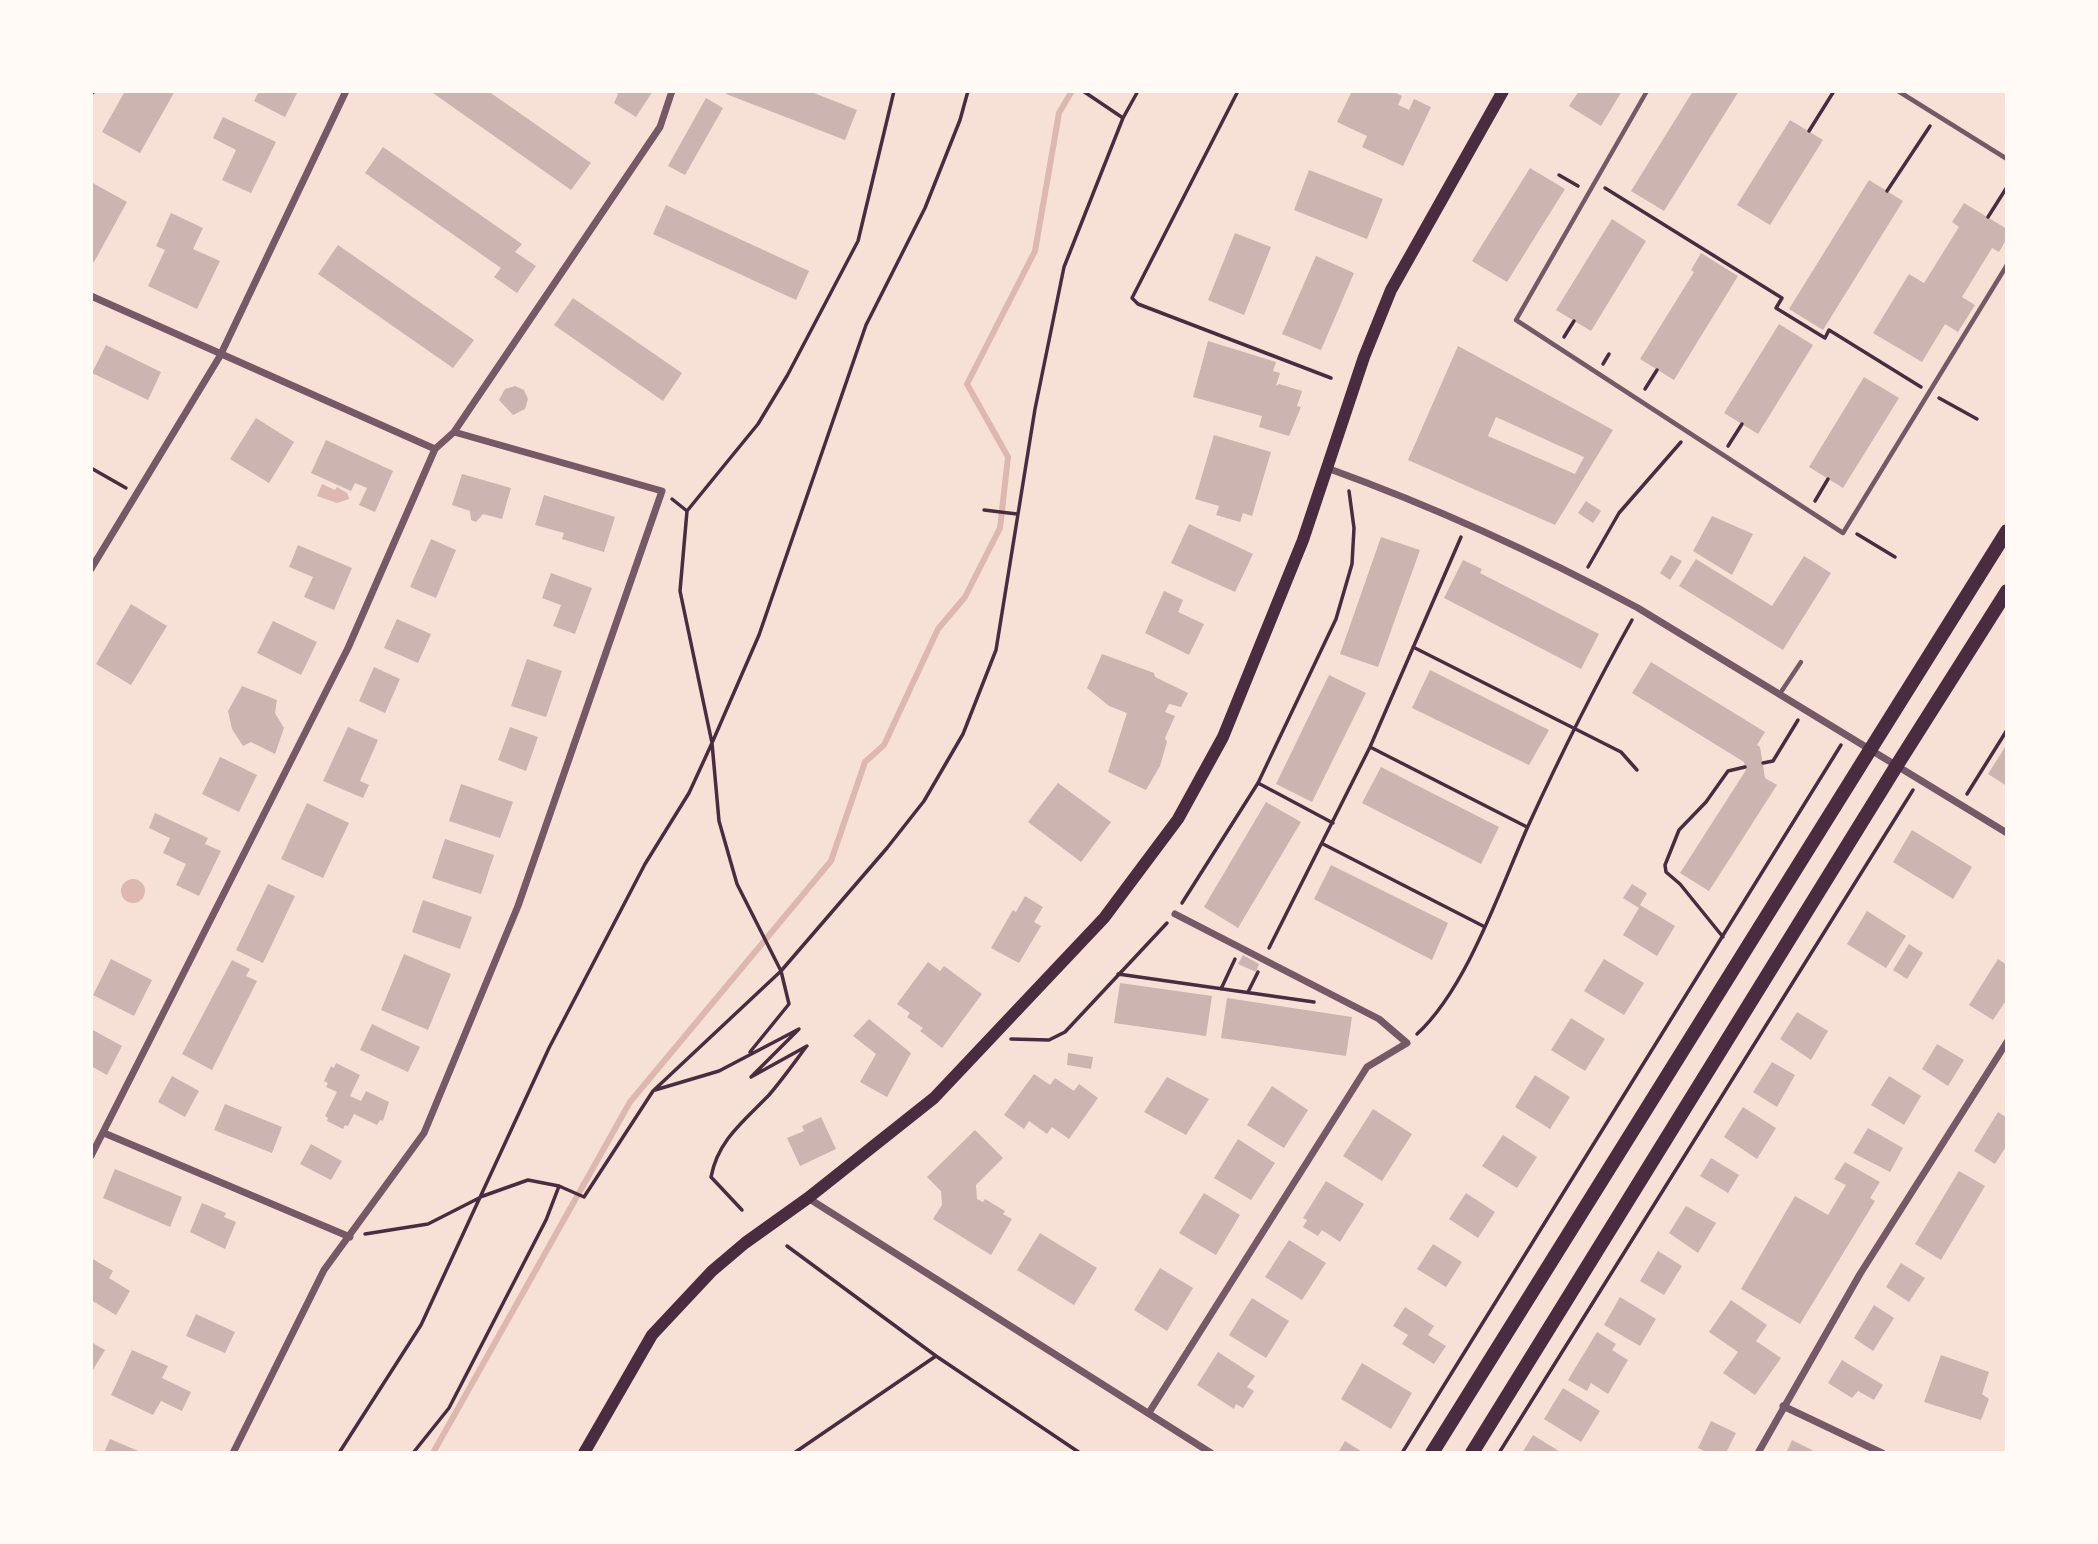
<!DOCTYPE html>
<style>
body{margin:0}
#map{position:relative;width:2098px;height:1544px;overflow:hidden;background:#f7e1d7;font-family:Rubik,sans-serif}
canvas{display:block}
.frame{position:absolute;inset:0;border:93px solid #fffaf5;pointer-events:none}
</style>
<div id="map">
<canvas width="2098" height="1544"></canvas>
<div class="frame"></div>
</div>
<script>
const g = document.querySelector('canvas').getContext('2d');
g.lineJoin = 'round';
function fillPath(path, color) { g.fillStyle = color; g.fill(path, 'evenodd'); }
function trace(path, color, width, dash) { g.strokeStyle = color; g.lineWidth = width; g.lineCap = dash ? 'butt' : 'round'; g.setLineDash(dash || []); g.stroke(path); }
fillPath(new Path2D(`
 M322,484L335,490L337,487L347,493L349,499L337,503L317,496Z
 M121 891a12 12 0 1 1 24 0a12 12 0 1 1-24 0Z`), '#dcb8b0');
trace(new Path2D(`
 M433,1453L630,1102L831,861L865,762L884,745L938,629L965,597L1000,528L1008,457L967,384L1035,251L1059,113L1072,91`), '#dcb8b0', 6);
fillPath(new Path2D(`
 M125,91H175L140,153L102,132Z
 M259,91H298L285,117L254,101Z
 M430,91H488L591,163L571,190Z
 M613,91H653L636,117L614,103L618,94Z
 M727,91H809L857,110L845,140L726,94Z
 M1352,91H1392L1402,96L1398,105L1409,110L1414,99L1431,107L1403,166L1362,147L1367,136L1337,122Z
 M1579,91H1622L1601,126L1569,106Z
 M1693,91H1739L1664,211L1631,191Z
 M706,98L723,108L685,175L668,166Z
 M223,117L276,142L251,193L222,180L236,150L213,138Z
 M1790,120L1823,140L1770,225L1737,205Z
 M383,147L522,244L515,252L536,266L517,293L494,277L501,268L365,173Z
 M1530,168L1565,189L1507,282L1472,261Z
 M1309,170L1383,199L1367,239L1294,210Z
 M1869,180L1903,201L1823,330L1789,309Z
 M91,182L127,202L94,262L91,260Z
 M1964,203L2007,229V238L1999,252L1992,248L1962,297L1975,305L1958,332L1945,324L1922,362L1873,333L1909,274L1924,283L1959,227L1952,222Z
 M666,205L809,271L796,300L653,234Z
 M171,213L203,228L193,249L220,261L197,309L148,286L165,250L156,246Z
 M1612,219L1646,241L1591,331L1556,310Z
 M1235,233L1271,247L1244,315L1208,300Z
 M338,245L474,340L453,368L318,274Z
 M1701,253L1738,276L1674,380L1640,359L1694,272L1691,270Z
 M1316,256L1354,273L1321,350L1282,334Z
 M573,298L682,373L663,401L554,325Z
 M1779,324L1813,345L1758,434L1724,413Z
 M1208,341L1276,362L1273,371L1280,373L1276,386L1279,384L1302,391L1297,406L1301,407L1289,436L1259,427L1262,416L1193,397Z
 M106,345L161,372L148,400L92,373Z
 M1458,346L1613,430L1555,525L1408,460ZM1496,417L1584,457L1575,474L1488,436Z
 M1864,377L1899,398L1843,488L1809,467Z
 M515,386L524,390L528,399L525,409L513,415L499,400L505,389Z
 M256,418L294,442L269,483L230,459Z
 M1214,435L1271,452L1252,516L1243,513L1240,522L1216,515L1219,506L1195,499Z
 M326,440L393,471L375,512L359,505L367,488L355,483L351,491L311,473Z
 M462,474L511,488L502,519L483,514L476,522L471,520L470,511L452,505Z
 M544,495L615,517L604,552L562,539L564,533L535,525Z
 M1586,501L1601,511L1593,523L1578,513Z
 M1712,516L1753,534L1732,575L1693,551Z
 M1189,524L1253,554L1235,592L1171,563Z
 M1381,537L1420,550L1378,667L1340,654Z
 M431,539L456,550L436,598L410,587Z
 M298,545L352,568L334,610L304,597L313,577L289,567Z
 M1671,555L1682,561L1670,580L1660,573Z
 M1804,556L1831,573L1783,650L1679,586L1696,559L1772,606Z
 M1463,560L1482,569L1480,573L1599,634L1581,669L1444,598Z
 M551,573L592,588L575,634L553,626L561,605L542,598Z
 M1164,591L1183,600L1178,612L1204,624L1189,655L1145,633Z
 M131,604L167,626L131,685L96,664Z
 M397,619L431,634L418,663L384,648Z
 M273,621L317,642L301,675L257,653Z
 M1102,654L1154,673L1155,677L1188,693L1181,707L1169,704L1165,712L1175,716L1165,738L1167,742L1160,766L1146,790L1108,772L1127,713L1109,706L1087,688Z
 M527,659L562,671L546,717L511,706Z
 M1651,662L1765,732L1757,745L1760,747L1765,778L1777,785L1709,891L1680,873L1746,770L1744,762L1632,693Z
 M374,667L400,679L385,713L359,701Z
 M1430,670L1549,730L1529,765L1412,708Z
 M1329,675L1366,693L1312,802L1276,784Z
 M242,686L277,700L275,713L284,728L275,754L251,742L243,746L232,729L228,711Z
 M348,727L378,740L360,781L369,785L363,798L323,781Z
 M510,727L538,737L526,771L498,760Z
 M2007,744V786L1988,774Z
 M220,757L257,775L239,812L202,794Z
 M1381,767L1499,827L1481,864L1362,803Z
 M1058,783L1111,822L1081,862L1028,822Z
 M461,784L513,802L500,838L449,821Z
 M1266,802L1301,822L1238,928L1204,907Z
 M307,803L349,823L323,878L281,859Z
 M155,813L208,838L205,844L221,851L199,896L176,885L186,864L163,853L170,838L149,828Z
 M1912,830L1972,867L1953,899L1893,862Z
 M445,839L494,855L481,894L432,878Z
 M1331,865L1448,923L1432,960L1314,899Z
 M268,884L295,896L263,963L236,950Z
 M1632,884L1647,893L1640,905L1675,926L1657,956L1623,935L1639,908L1623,898Z
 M1025,896L1043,907L1034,922L1041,926L1019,963L991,948L1013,910L1016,912Z
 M423,900L472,917L460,949L412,932Z
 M1867,911L1906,936L1886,968L1847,944Z
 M1909,944L1923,953L1907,979L1893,970Z
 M404,954L451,974L428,1030L381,1010Z
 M1243,955L1259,964L1256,972L1238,964Z
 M111,959L152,980L134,1016L93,995Z
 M1604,959L1644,983L1624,1015L1584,991Z
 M1998,959L2007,965V999L1993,1020L1969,1005Z
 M232,960L250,969L246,976L257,981L212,1070L182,1054Z
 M928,962L940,971L944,966L982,994L942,1048L920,1031L923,1028L907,1017L910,1013L897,1004Z
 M1120,983L1212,996L1206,1036L1114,1023Z
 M1227,998L1352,1017L1346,1056L1221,1038Z
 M1797,1012L1828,1031L1811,1060L1780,1039Z
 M1571,1018L1605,1039L1585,1071L1551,1050Z
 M869,1019L911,1053L887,1097L860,1082L876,1054L853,1036Z
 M372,1024L420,1047L408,1072L360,1050Z
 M91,1029L122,1046L107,1075L91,1066Z
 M1937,1044L1964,1060L1948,1086L1922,1069Z
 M1068,1053L1093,1057L1091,1069L1067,1065Z
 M1772,1062L1795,1075L1777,1107L1753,1092Z
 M336,1063L360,1075L350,1096L361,1101L366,1091L389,1102L383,1121L380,1120L377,1125L354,1114L348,1126L345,1125L343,1129L327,1121L328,1118L325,1116L337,1092L326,1087L328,1083L324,1081L331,1066L334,1068Z
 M1034,1074L1050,1085L1055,1078L1074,1091L1079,1084L1098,1098L1069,1139L1052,1127L1047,1134L1029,1121L1024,1129L1004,1115Z
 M1535,1075L1570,1097L1550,1129L1515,1107Z
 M172,1076L199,1091L185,1117L158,1102Z
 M1889,1076L1921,1096L1904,1125L1871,1105Z
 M1167,1077L1209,1099L1186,1135L1144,1112Z
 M1272,1086L1308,1110L1284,1148L1247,1125Z
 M225,1104L282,1127L272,1153L214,1130Z
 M1743,1107L1776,1128L1757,1159L1724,1137Z
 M1373,1109L1412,1134L1382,1181L1343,1156Z
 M1998,1112L2007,1118V1145L1995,1164L1974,1151Z
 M821,1117L836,1149L800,1166L787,1138L804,1131L802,1126Z
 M1868,1128L1903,1148L1890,1172L1853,1153Z
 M975,1130L1003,1158L976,1185L977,1199L983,1202L985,1199L1005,1211L1003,1214L1012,1219L991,1255L933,1219L942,1205L941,1191L927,1177Z
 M1503,1135L1537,1157L1517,1188L1482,1166Z
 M1238,1139L1275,1163L1251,1200L1214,1178Z
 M311,1144L342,1161L331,1180L300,1164Z
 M1711,1158L1739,1175L1728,1193L1700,1176Z
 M1845,1162L1880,1182L1870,1198L1875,1201L1800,1324L1741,1289L1795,1196L1828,1215L1846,1185L1834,1179Z
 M115,1169L182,1197L170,1227L103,1198Z
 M1959,1171L1985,1186L1941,1260L1915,1244Z
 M1326,1181L1364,1204L1340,1242L1322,1230L1318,1236L1303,1227L1307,1220L1303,1218Z
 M1204,1193L1240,1215L1216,1255L1179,1233Z
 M1466,1193L1495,1212L1478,1238L1449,1219Z
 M202,1203L226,1213L224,1217L236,1222L225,1249L190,1232Z
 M1686,1206L1716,1223L1698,1253L1669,1233Z
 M1040,1233L1097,1268L1074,1305L1017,1270Z
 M1289,1240L1326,1263L1302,1300L1265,1277Z
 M1433,1244L1462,1262L1446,1287L1417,1269Z
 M1658,1251L1682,1266L1664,1295L1640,1281Z
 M91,1258L113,1271L109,1278L130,1291L116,1315L91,1300Z
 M1901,1263L1925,1278L1909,1302L1886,1287Z
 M1160,1268L1193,1288L1167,1331L1134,1310Z
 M1620,1297L1656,1319L1640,1346L1604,1325Z
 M1252,1298L1289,1321L1266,1358L1229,1335Z
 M1731,1300L1767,1325L1756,1341L1781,1358L1755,1395L1723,1373L1738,1352L1709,1332Z
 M1874,1305L1894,1318L1873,1351L1854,1338Z
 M1405,1307L1434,1326L1428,1335L1446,1346L1434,1364L1402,1344L1408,1335L1393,1326Z
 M196,1314L235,1332L225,1353L186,1336Z
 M1597,1332L1616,1344L1612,1350L1628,1360L1608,1394L1591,1383L1587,1391L1568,1380Z
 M91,1342L105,1350L91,1373Z
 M132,1350L168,1366L162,1378L191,1392L182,1411L161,1401L153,1415L111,1395Z
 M1218,1352L1255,1376L1247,1387L1254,1391L1243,1408L1236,1404L1234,1409L1197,1385Z
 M1941,1355L1989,1372L1982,1394L1989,1399L1981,1420L1924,1402Z
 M1842,1360L1883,1385L1874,1400L1858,1391L1852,1398L1828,1383Z
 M1362,1363L1412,1393L1391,1429L1341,1399Z
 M1563,1388L1600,1411L1581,1442L1544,1419Z
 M1711,1421L1736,1433L1726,1453H1708L1698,1448Z
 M1533,1435L1562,1453H1522Z
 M110,1439L143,1453H104Z
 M1792,1440L1814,1451L1813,1453H1786Z
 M1345,1441L1364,1453H1338Z`), '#ccb4b1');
trace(new Path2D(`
 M1083,91L1123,118
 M1238,91L1132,298L1138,304L1331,378
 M1809,131L1834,91
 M1559,175L1578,186
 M1605,188L1782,298L1776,308L1825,338L1829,330L1921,387
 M1887,191L1930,126
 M1988,217L2007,187
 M1564,337L1574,321
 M1603,364L1609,354
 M1645,389L1657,370
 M1939,398L1977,419
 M1728,446L1742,424
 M91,468L126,488
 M672,499L687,511L680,591L712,743L719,821L737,884L781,971L789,1004L750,1052
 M1815,501L1828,479
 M984,510L1017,514
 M687,511L758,424L787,376L858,241L894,91
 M1857,534L1895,557
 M1588,567L1619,513L1681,442
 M1413,647L1621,752L1637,770
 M1370,747L1527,827
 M1763,763L1773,761L1798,720
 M1258,783L1333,823
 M1967,794L2007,730
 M1323,844L1485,927
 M1182,903L1258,783L1336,619L1352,564L1354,528L1349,491
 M1723,937L1680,884L1666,872L1665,865L1679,830L1706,802L1728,771L1745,767
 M1269,948L1370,747L1461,537
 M1118,974L1314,1002
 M1221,989L1235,959
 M1248,992L1258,972
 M1417,1034C1468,987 1501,886 1529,824C1561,754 1595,686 1632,620
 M1011,1039L1049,1040L1065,1032L1167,923
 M655,1090L719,1071L799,1029L751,1077L807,1046
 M742,1210L711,1177C718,1140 744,1121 769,1095C782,1080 794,1063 806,1047
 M365,1234L428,1224L483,1196L528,1180L559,1186L584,1197L653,1091L781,971L887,848L924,801L963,734L996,650L1035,409L1064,267L1123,118L1138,91
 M787,1246L936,1356L1080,1453
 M339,1453L421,1325L549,1048L645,864L689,793L712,743L759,635L866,325L925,208L960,120L968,91
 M413,1453L449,1408L546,1220L559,1186
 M794,1453L936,1356
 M1402,1453L1841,745
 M1499,1453L1913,790`), '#4a2c40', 3.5);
trace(new Path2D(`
 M1647,91L1516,320L1843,533L2007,265
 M1898,91L2007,159
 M1779,695L1801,662`), '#755966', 4.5);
trace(new Path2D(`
 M91,92L92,91
 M91,296L435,449
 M1327,468C1435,507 1538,554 1638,608L2007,833
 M91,569L220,356L346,91
 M104,1133L350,1237
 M91,1156L348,648L435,449L454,432L660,127L672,91
 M808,1198L1211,1453
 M1783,1406L1882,1453
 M1150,1411L1367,1067L1407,1043L1379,1019L1175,914
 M233,1453L324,1270L424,1133L518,906L662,491L454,432
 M1758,1453L1860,1274L2007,1042`), '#755966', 7);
trace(new Path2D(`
 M584,1453L652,1335L712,1271L745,1243L808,1198L934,1098L1104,918L1178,819L1223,737L1303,540L1364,357L1391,290L1503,91`), '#4a2c40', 12);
trace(new Path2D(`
 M1432,1453L1870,750
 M1472,1453L1897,765`), '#4a2c40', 14);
trace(new Path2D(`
 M1870,750L2007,531
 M1897,765L2007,591`), '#4a2c40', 14);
</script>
